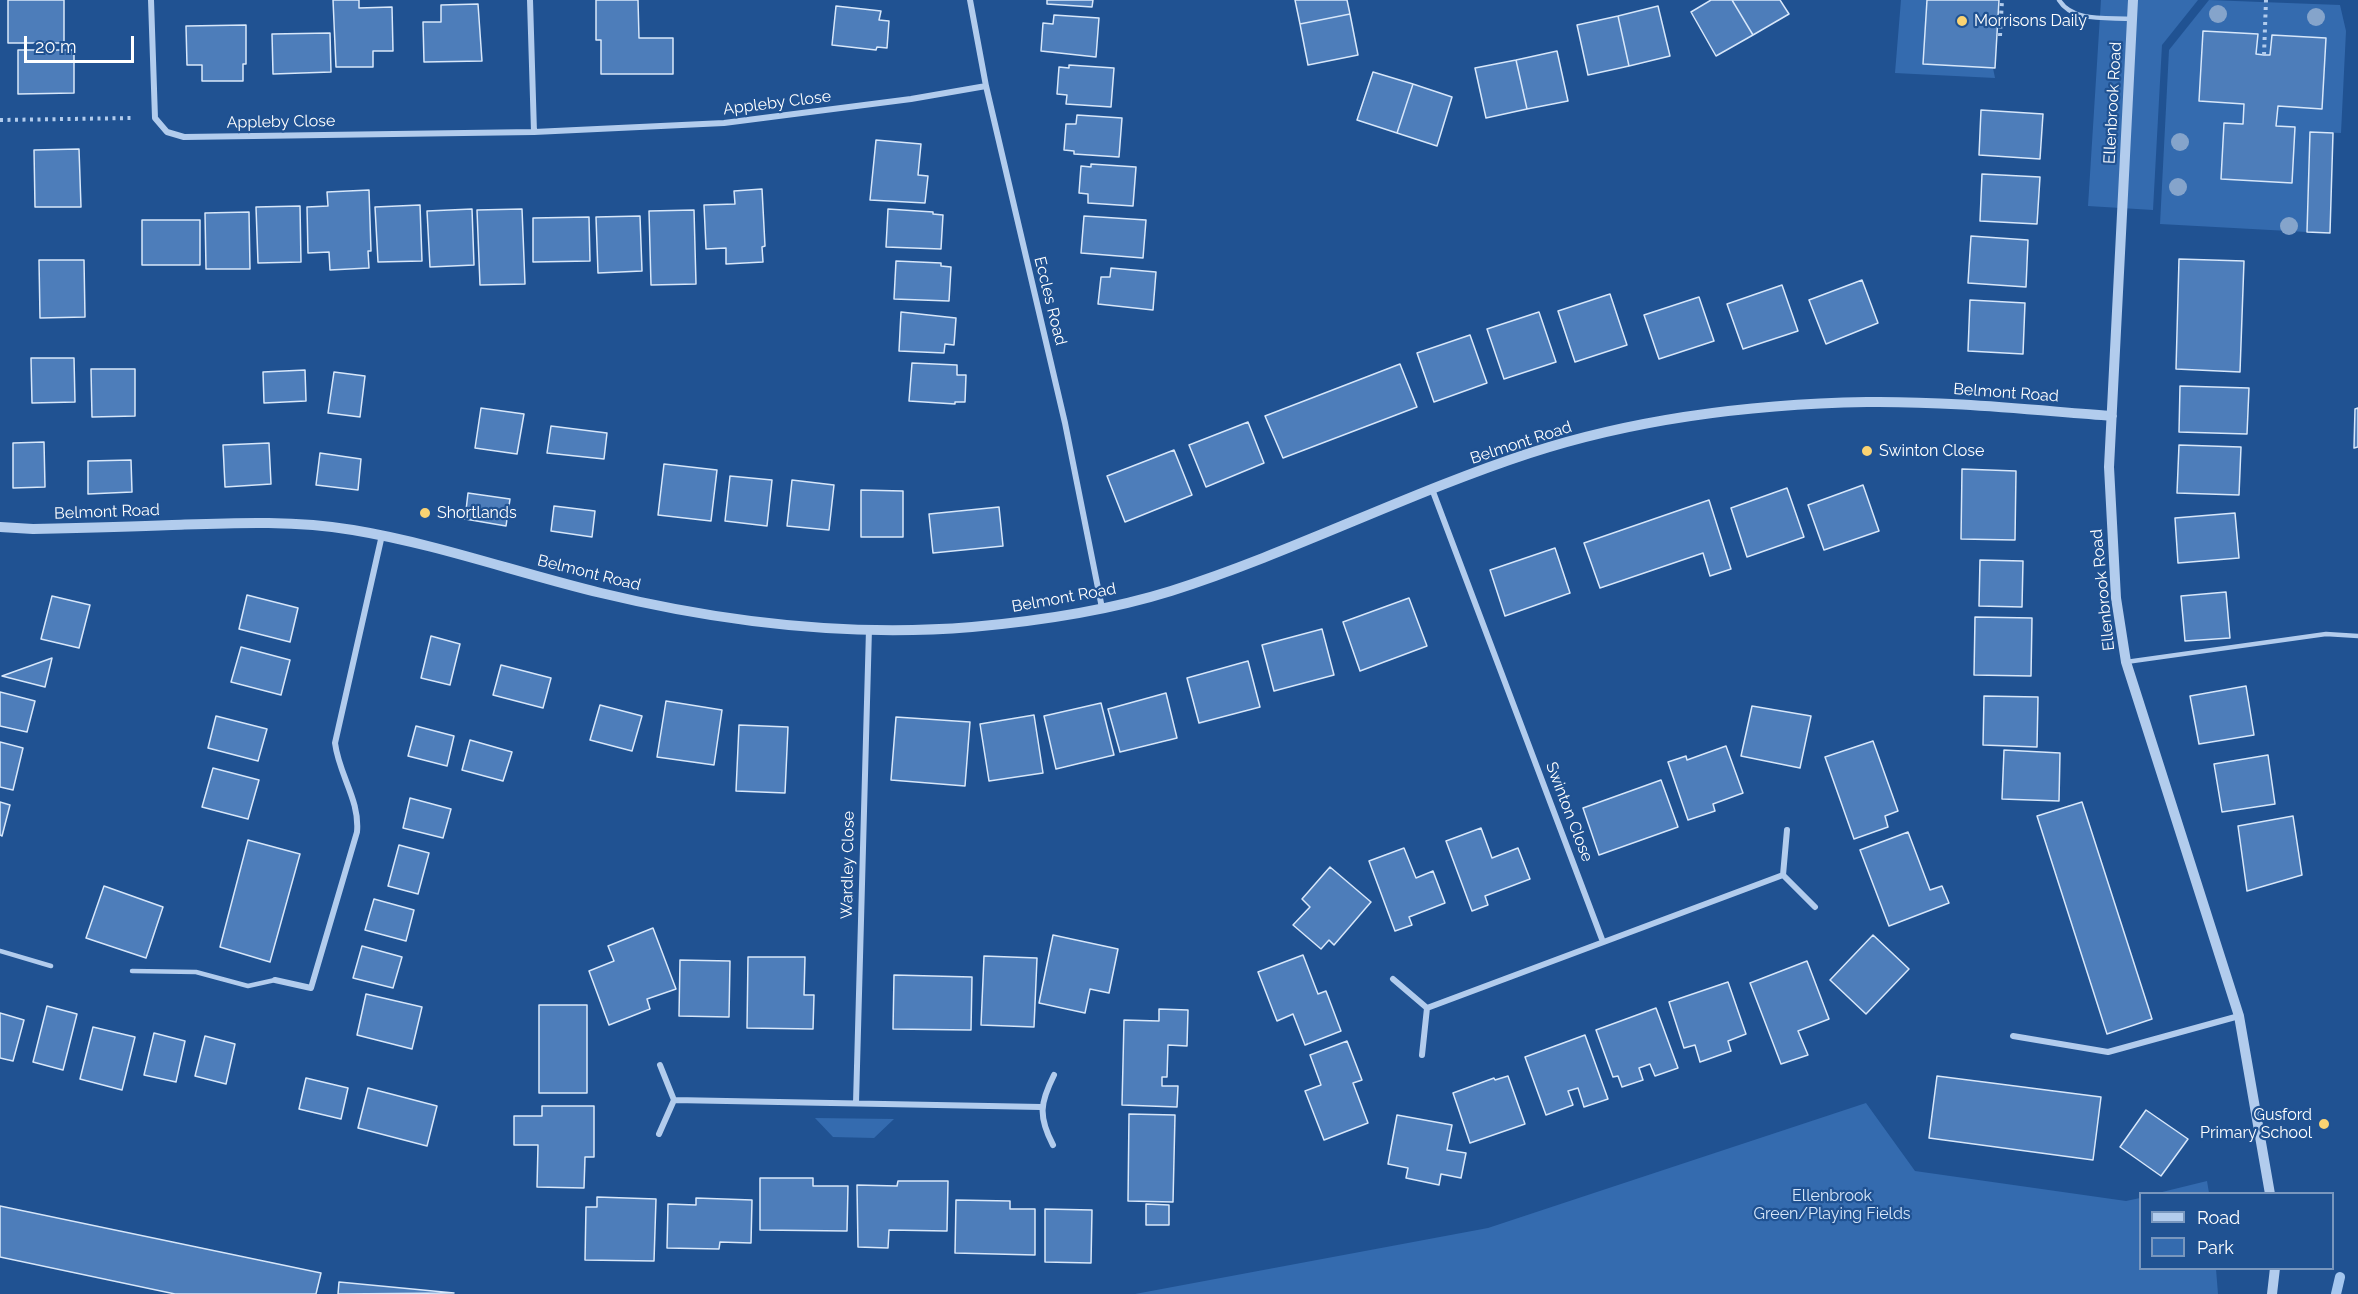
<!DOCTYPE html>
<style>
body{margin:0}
#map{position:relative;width:2358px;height:1294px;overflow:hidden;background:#205292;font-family:Raleway,sans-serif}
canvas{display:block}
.legend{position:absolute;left:2139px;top:1192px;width:195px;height:78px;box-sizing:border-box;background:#205292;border:2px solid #7997be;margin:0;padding:8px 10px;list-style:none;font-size:18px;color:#fff}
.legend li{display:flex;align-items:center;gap:12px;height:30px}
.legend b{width:30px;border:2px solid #7997be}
.scale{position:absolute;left:24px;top:36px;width:110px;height:27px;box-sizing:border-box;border:3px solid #fff;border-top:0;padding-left:8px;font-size:18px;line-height:21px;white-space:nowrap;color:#fff;-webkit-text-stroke:4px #205292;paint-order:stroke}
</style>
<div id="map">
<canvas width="2358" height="1294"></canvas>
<ul class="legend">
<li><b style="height:8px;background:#b2cced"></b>Road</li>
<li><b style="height:16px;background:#346baf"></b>Park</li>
</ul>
<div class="scale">20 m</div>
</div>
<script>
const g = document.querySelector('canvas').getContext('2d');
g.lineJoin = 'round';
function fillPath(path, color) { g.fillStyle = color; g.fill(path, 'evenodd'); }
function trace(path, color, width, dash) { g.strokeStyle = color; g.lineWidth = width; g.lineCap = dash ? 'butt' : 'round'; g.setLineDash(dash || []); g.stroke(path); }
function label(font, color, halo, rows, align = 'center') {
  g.font = font + ' Raleway,sans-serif'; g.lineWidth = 4.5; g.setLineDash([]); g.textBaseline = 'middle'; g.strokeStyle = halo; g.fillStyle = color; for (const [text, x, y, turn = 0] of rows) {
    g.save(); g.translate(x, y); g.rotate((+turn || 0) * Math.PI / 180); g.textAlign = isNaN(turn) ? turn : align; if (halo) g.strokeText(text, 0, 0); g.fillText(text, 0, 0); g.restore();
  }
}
fillPath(new Path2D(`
 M1901,0H1927L1924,64L1993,68L1995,78L1895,73Z
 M2101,0H2198L2162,45L2153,210L2088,206Z
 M2209,0L2340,5L2346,31L2341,133L2310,132L2307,232L2160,224L2169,50Z
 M1866,1103L1915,1171L2126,1201L2140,1198V1268L2216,1269L2218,1294H1135L1488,1228Z
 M815,1118L894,1119L874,1138L833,1137Z
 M2207,1181L2209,1193H2158Z`), '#346baf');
trace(new Path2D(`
 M2336,1294L2340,1277`), '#a5c7ef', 10);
const building = new Path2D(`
 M8,0H64V43H8Z
 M333,0H359V8L392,7L393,51H373V67H336Z
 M596,0H638L639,38H673V74H601V40H596Z
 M1047,0H1093L1092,7L1047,4Z
 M1295,0H1347L1350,14L1300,24Z
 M1711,0H1732L1753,35L1716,56L1691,12Z
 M1732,0H1780L1789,14L1753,35Z
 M1927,0H1999L1995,68L1923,64Z
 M478,4L482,61L424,62L423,22H441V5Z
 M836,6L881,11L879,20L889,21L887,48L877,47L876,50L832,45Z
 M1658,6L1670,56L1629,66L1618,16Z
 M1350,14L1358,55L1308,65L1300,24Z
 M1054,15L1099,18L1096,57L1041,51L1043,23L1053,24Z
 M1618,16L1629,66L1588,75L1577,25Z
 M246,25V64H243V81H202V65H187L186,26Z
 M2203,31L2258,34L2256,54L2264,55H2270L2272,35L2326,38L2322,109L2278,106L2276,126L2295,127L2292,183L2221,179L2224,123L2243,124L2244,104L2199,101Z
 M330,33L331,72L273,74L272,34Z
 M18,50H74V93L18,94Z
 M1557,51L1568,101L1527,109L1516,60Z
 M1516,60L1527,109L1486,118L1475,68Z
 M1069,65L1114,68L1111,107L1066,104L1067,95L1057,94L1059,67L1069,68Z
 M1373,72L1413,84L1397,133L1357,120Z
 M1413,84L1452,97L1437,146L1397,133Z
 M1981,110L2043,114L2040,159L1979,155Z
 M1077,115L1122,118L1119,157L1074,154V151L1064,150L1066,124H1076Z
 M2310,132L2333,133L2330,233L2307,232Z
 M876,140L921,144L918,175L928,176L925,203L870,200Z
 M79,149L81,207H35L34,150Z
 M1091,164L1136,167L1133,206L1088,203V194L1079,193L1081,166L1091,167Z
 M1982,174L2040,177L2037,224L1980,221Z
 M762,189L765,246L762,247L763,262L726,264V248L706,249L704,205L735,204L734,191Z
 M369,190L371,251H368L369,268L330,270L329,252L308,253L307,207L328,206L327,192Z
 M420,205L422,261L378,262L375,207Z
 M300,206L301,262L258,263L256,207Z
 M472,209L474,265L430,267L427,211Z
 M522,209L525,284L480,285L477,210Z
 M888,209L933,212V214L943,215L941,249L886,247Z
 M694,210L696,284L651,285L649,211Z
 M249,212L250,269H206L205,213Z
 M640,216L642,271L598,273L596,217Z
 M1084,216L1146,220L1143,258L1081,253Z
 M589,217L590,261L533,262V218Z
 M142,220H200V265H142Z
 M1971,236L2028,240L2026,287L1968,283Z
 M2179,259L2244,261L2240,372L2176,369Z
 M39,260H84L85,317L40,318Z
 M896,261L941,263V266L951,267L949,301L894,299Z
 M1111,268L1156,272L1153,310L1098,304L1101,277H1110Z
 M1862,280L1878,323L1826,344L1809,300Z
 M1782,285L1798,331L1743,349L1727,304Z
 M1610,294L1627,345L1575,362L1558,311Z
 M1699,297L1714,341L1659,359L1644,315Z
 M1970,300L2025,303L2023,354L1968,351Z
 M901,312L956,318L954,345L945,344L944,353L899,351Z
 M1539,312L1556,362L1504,379L1487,329Z
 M1470,335L1487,383L1434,402L1417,353Z
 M31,358H74L75,402L32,403Z
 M912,363L957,365V375H966L965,402H955V404L909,401Z
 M1400,364L1417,407L1283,458L1265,416Z
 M91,369H135V416L92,417Z
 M305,370L306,401L264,403L263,372Z
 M334,372L365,376L360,417L328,413Z
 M2180,386L2249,388L2247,434L2179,432Z
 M481,408L524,414L517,454L475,448Z
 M2358,408V447L2354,448L2355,409Z
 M1248,422L1264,463L1206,487L1189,445Z
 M551,426L607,433L604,459L547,453Z
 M44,442L45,487L13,488V443Z
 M269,443L271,484L225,487L223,445Z
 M2179,445L2241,447L2239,495L2177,493Z
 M1174,450L1192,495L1125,522L1107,476Z
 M320,453L361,459L358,490L316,485Z
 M131,460L132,492L88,494V461Z
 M664,464L717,470L711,521L658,515Z
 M1962,469L2016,471L2015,540L1961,539Z
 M730,476L772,480L767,526L725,521Z
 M792,480L834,485L829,530L787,526Z
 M1863,485L1879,531L1824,550L1808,505Z
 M1787,488L1804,537L1747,557L1731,508Z
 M861,490L903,491V537H861Z
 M468,493L510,499L506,526L465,519Z
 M1709,500L1731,569L1710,576L1703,553L1600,588L1584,543Z
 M554,506L595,511L592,537L551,531Z
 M999,507L1003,546L933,553L929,514Z
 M2235,513L2239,558L2178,563L2175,518Z
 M1555,548L1570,593L1505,616L1490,570Z
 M1980,560L2023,561L2022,607L1979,606Z
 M2226,592L2230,638L2185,641L2181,596Z
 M247,595L298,608L290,642L239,629Z
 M52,596L90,605L79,648L41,639Z
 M1409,598L1427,646L1360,671L1343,622Z
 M1975,617L2032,618L2031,676L1974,675Z
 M1322,629L1334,675L1274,691L1262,645Z
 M431,636L460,644L450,685L421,678Z
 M241,647L290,660L281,695L231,682Z
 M52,658L45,687L2,676Z
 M1248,661L1260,707L1199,723L1187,678Z
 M501,665L551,678L543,708L493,695Z
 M2246,686L2254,735L2199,744L2190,696Z
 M0,692L35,701L27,732L0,726Z
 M1166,693L1177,738L1120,752L1108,709Z
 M1984,696L2038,697L2037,747L1983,745Z
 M666,701L722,710L714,765L657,757Z
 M1101,703L1114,755L1056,769L1044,716Z
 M600,705L642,716L632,751L590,740Z
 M1752,706L1811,716L1800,768L1741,756Z
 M1034,715L1043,773L989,781L980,724Z
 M216,716L267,729L258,761L208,748Z
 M896,717L970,722L965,786L891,780Z
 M739,725L788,727L785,793L736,791Z
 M416,726L454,736L447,766L408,756Z
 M470,740L512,752L503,781L462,770Z
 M1873,741L1898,811L1885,816L1888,827L1854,839L1825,757Z
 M0,742L23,748L13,790L0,787Z
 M1726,746L1743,793L1713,804L1715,811L1688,820L1668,762L1686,756L1687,760Z
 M2004,750L2060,753L2059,801L2002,799Z
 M2268,755L2275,804L2222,812L2214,764Z
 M213,768L259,780L248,819L202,807Z
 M1661,780L1678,827L1599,855L1583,808Z
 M410,798L451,809L443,838L403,828Z
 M0,802L10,805L2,836L0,835Z
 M2082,802L2152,1019L2107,1034L2037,816Z
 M2293,816L2302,875L2247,891L2238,826Z
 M1481,828L1492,858L1518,848L1530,879L1485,896L1488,905L1472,911L1446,841Z
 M1908,832L1930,890L1942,886L1949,903L1889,926L1860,850Z
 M248,840L300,854L270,962L220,947Z
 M399,845L429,853L418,894L388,886Z
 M1404,848L1416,878L1433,871L1445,903L1409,917L1412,925L1395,931L1369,861Z
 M1330,867L1371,902L1334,945L1329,940L1321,949L1293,925L1310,907L1302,899Z
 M104,886L163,907L146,958L86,938Z
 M374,899L414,910L406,941L365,930Z
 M653,928L676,989L647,999L650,1009L609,1025L589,971L614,961L608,946Z
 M1053,935L1118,949L1109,993L1090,989L1085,1013L1039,1003Z
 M1873,935L1909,969L1866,1014L1830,980Z
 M362,946L402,957L393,988L353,978Z
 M1303,955L1318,994L1326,991L1341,1031L1305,1045L1293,1014L1277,1021L1258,972Z
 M984,956L1037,958L1034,1027L981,1025Z
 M748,957H805L804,995H814L813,1029L747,1028Z
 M680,960L730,961L729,1017L679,1016Z
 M1807,961L1829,1019L1798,1031L1808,1055L1781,1064L1750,983Z
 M894,975L972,977L971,1030L893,1029Z
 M1728,982L1746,1034L1728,1041L1731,1051L1700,1062L1695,1045L1684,1048L1669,1002Z
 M366,994L422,1007L412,1049L357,1035Z
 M539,1005H587V1093H539Z
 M47,1006L77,1014L63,1070L33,1062Z
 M1656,1008L1678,1068L1655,1076L1650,1064L1639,1068L1643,1080L1622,1087L1618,1076L1613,1077L1596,1030Z
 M1159,1009L1188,1010L1187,1046L1168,1045L1167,1077H1162V1086H1178L1177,1107L1122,1105L1124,1020L1159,1021Z
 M0,1013L24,1020L13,1061L0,1058Z
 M93,1027L135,1037L122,1090L80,1079Z
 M154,1033L185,1041L176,1082L144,1075Z
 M1585,1035L1608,1099L1584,1107L1578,1088L1568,1091L1573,1105L1546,1115L1525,1057Z
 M205,1036L235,1044L226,1084L195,1076Z
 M1347,1041L1362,1080L1353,1083L1368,1123L1324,1140L1305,1091L1321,1085L1310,1055Z
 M1508,1076L1525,1124L1470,1143L1453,1093L1494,1078L1495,1080Z
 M1937,1076L2101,1097L2093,1160L1929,1138Z
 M306,1078L348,1088L341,1119L299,1109Z
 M368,1088L437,1106L427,1146L358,1128Z
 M542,1106H594V1157H585L584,1188L537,1187L538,1145H514V1116H542Z
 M2146,1110L2188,1139L2161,1176L2120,1147Z
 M1129,1114L1175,1115L1173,1202L1128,1201Z
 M1397,1115L1452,1125L1447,1150L1466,1153L1461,1178L1441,1174L1439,1185L1406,1178L1408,1168L1388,1164Z
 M760,1178H813V1186H848L847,1231L760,1230Z
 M898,1181H948L947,1231L889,1230L888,1248L858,1247L857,1185L897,1186Z
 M597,1197L656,1199L654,1261L585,1260L586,1207H597Z
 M696,1198L752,1200L751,1243L720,1242L719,1249L667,1248L668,1204L696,1205Z
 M956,1200L1010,1201V1209H1035V1255L955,1253Z
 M1146,1204L1169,1205V1225H1146Z
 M0,1206L321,1273L316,1294H175L0,1257Z
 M1045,1209L1092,1210L1091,1263L1045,1262Z
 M339,1282L454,1293L338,1294Z`);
fillPath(building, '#4d7dba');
trace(building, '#d7e7fa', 1.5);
trace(new Path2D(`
 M2000,36L2002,0
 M2264,55L2266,0
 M0,120L134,118`), '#b2cced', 4, [3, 4.5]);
trace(new Path2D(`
 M2059,0C2073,23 2109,17 2132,19
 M2126,662L2326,634L2358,636
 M0,951L51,966
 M132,971L196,972L248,986L275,980`), '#b2cced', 4.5);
trace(new Path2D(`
 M151,0L155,118L167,132L184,137L534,132L724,123L911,99L986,86
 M530,0L534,132
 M970,0L986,86L1065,423L1102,608
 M1432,489L1603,942
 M1787,830L1783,875L1815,907
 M1393,979L1427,1008L1422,1055
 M275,980L311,988L357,832C360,800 339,775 335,743L382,535
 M1427,1008L1783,875
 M2013,1036L2108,1052L2239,1016
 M674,1100L1041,1107
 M856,1103L869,629
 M659,1134L674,1100L660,1065
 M1053,1145C1038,1116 1040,1103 1054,1075`), '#b2cced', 6);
trace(new Path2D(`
 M2133,0L2109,467L2116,598L2126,662L2239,1016L2270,1194
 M0,527L33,529C79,528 125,527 172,525C232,523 292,520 353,530C437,544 518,573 601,593C721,622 849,637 972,627C1039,621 1107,611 1171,591C1293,552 1408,493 1530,453C1638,418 1755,404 1867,402C1949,401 2031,410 2112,416
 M2272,1294L2275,1268`), '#b2cced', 10);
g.fillStyle = '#85a4cb';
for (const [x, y] of [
 [2218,14],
 [2316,17],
 [2180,142],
 [2178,187],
 [2289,226]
]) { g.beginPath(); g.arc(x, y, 9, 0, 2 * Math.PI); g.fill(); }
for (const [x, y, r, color] of [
 [1962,21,6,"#fad372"],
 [1867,451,6,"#fad372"],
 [425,513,6,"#fad372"],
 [2324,1124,6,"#fad372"]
]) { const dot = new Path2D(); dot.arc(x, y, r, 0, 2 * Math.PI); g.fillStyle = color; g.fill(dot); trace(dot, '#205292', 2); }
label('16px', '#fff', '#205292', [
 ["Morrisons Daily",1974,21],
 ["Swinton Close",1879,451],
 ["Shortlands",437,513],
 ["Gusford",2312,1115,"right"],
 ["Primary School",2312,1133,"right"]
], 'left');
label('16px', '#fff', '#205292', [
 ["Appleby Close",777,103,-7],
 ["Ellenbrook Road",2113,103,-87],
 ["Appleby Close",281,122,-1],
 ["Eccles Road",1050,301,76],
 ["Belmont Road",2006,393,4],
 ["Belmont Road",1521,443,-18],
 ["Belmont Road",107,512,-2],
 ["Belmont Road",589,573,14],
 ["Ellenbrook Road",2103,590,-96],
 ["Belmont Road",1064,598,-10],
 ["Swinton Close",1569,812,69],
 ["Wardley Close",848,865,-89]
]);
label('16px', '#d7e7fa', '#205292', [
 ["Ellenbrook",1832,1196],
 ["Green/Playing Fields",1832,1214]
]);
</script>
